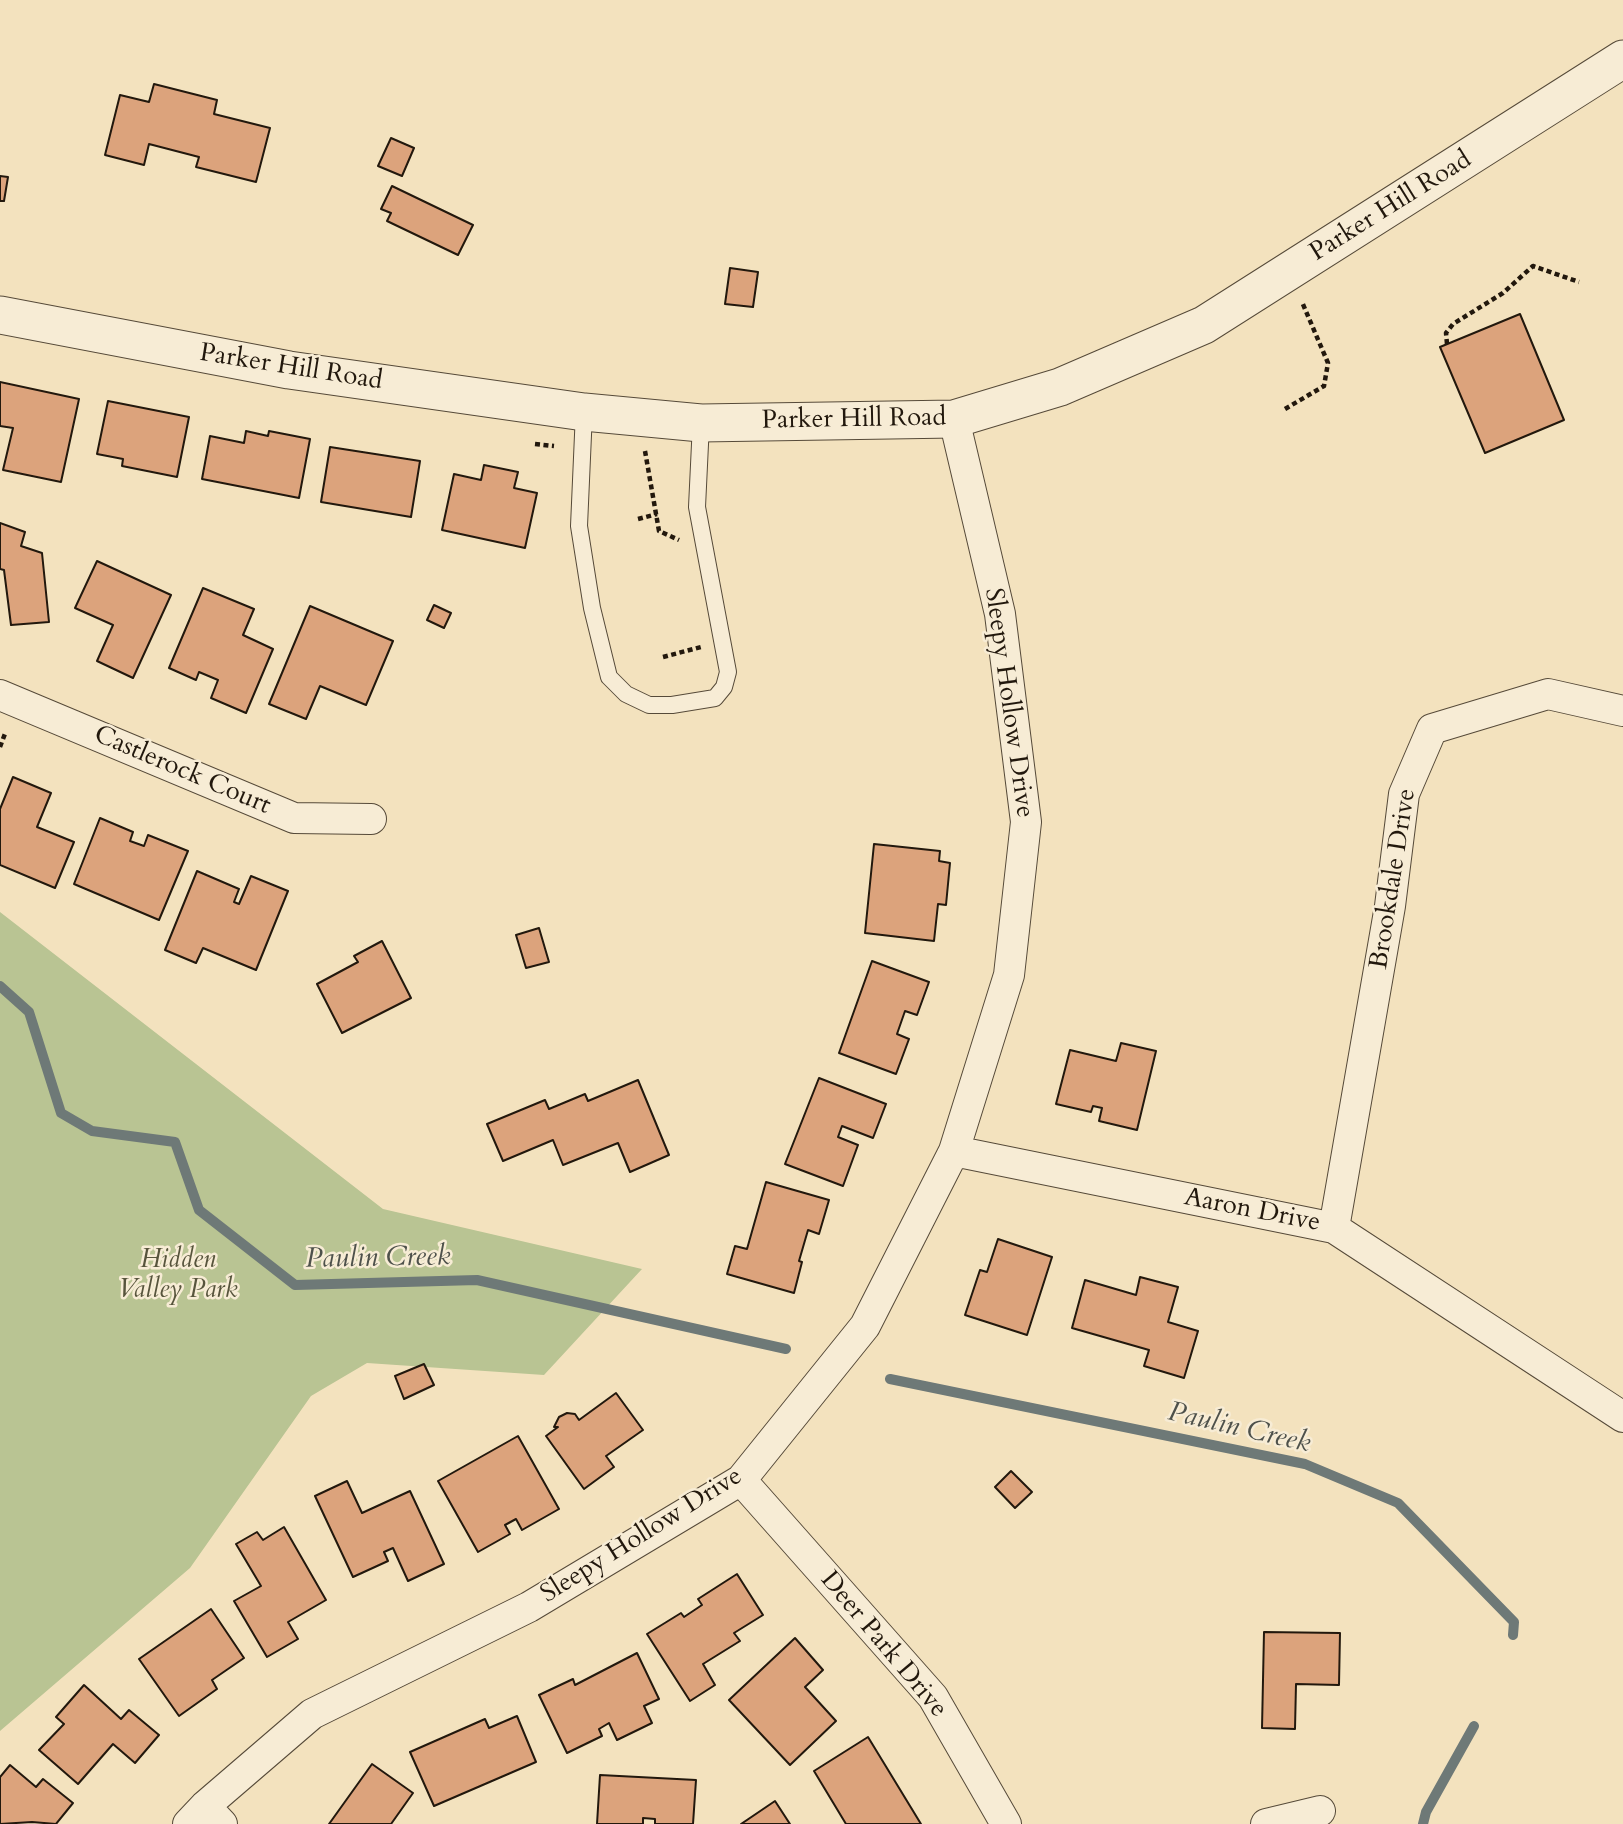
<!DOCTYPE html>
<style>
body{margin:0}
canvas{display:block;background:#f3e2be}
</style>
<canvas width="1623" height="1824"></canvas>
<script>
const g = document.querySelector('canvas').getContext('2d');
g.lineJoin = 'round';
function fillPath(path, color) { g.fillStyle = color; g.fill(path, 'evenodd'); }
function trace(path, color, width, dash) { g.strokeStyle = color; g.lineWidth = width; g.lineCap = dash ? 'butt' : 'round'; g.setLineDash(dash || []); g.stroke(path); }
function label(font, color, halo, rows, align = 'center') {
  g.font = font + ' Cardo,serif'; g.lineWidth = 5; g.setLineDash([]); g.textBaseline = 'middle'; g.strokeStyle = halo; g.fillStyle = color; for (const [text, x, y, turn = 0] of rows) {
    g.save(); g.translate(x, y); g.rotate((+turn || 0) * Math.PI / 180); g.textAlign = isNaN(turn) ? turn : align; if (halo) g.strokeText(text, 0, 0); g.fillText(text, 0, 0); g.restore();
  }
}
fillPath(new Path2D(`
 M0,912L383,1209L642,1269L544,1375L367,1363L311,1396L190,1568L0,1731Z`), '#b9c493');
trace(new Path2D(`
 M0,986L29,1012L61,1113L92,1131L175,1142L199,1210L295,1285L477,1280L786,1349
 M890,1379L1305,1464L1398,1503L1514,1622L1513,1635
 M1423,1824L1426,1812L1474,1726`), '#6e7977', 10);
const building = new Path2D(`
 M154,84L217,100L214,114L270,128L256,182L196,167L199,157L149,144L144,165L105,155L120,95L149,102Z
 M391,138L414,148L402,176L378,166Z
 M0,176L8,177L4,201H0Z
 M392,186L473,225L458,255L387,221L391,213L381,209Z
 M730,268L758,272L753,307L725,304Z
 M1520,314L1564,420L1485,453L1440,347Z
 M0,382L79,399L61,482L3,470L13,428L0,426Z
 M108,401L189,417L177,477L122,466L123,459L97,454Z
 M246,431L268,436L269,431L310,439L299,498L202,479L210,436L244,443Z
 M330,447L420,461L411,517L321,502Z
 M484,465L518,472L514,488L537,493L525,548L442,530L454,474L481,480Z
 M0,523L25,532L21,546L42,553L49,622L11,625L4,570L0,569Z
 M97,561L171,595L133,678L97,661L113,625L75,608Z
 M203,588L254,609L243,635L273,649L246,713L211,698L218,680L199,672L196,680L169,668Z
 M434,605L451,613L444,628L427,620Z
 M310,606L393,641L366,705L320,686L306,719L269,704Z
 M13,777L51,793L37,827L74,842L55,888L0,865V809Z
 M100,818L133,832L130,841L144,846L148,835L188,851L159,920L74,884Z
 M874,844L940,851L939,861L950,863L946,905L938,904L934,941L865,933Z
 M197,871L239,889L234,902L239,904L251,876L288,891L256,970L203,948L196,963L165,950Z
 M539,928L549,962L526,968L516,935Z
 M382,941L411,998L342,1033L317,984L358,962L354,956Z
 M872,961L929,982L917,1015L905,1011L897,1034L909,1039L896,1074L839,1053Z
 M1121,1043L1156,1051L1137,1130L1099,1121L1102,1108L1093,1106L1091,1112L1056,1104L1070,1050L1116,1061Z
 M819,1078L886,1104L873,1138L842,1126L838,1137L858,1145L843,1186L785,1164Z
 M638,1080L669,1155L630,1172L618,1143L563,1165L553,1140L503,1161L487,1124L545,1100L549,1109L585,1094L588,1101Z
 M766,1182L829,1200L819,1234L808,1230L799,1261L802,1262L794,1293L727,1274L735,1246L747,1249Z
 M998,1239L1052,1257L1027,1335L965,1315L980,1270L987,1272Z
 M1140,1277L1178,1287L1168,1322L1198,1331L1184,1378L1144,1366L1149,1350L1072,1328L1085,1280L1136,1295Z
 M424,1364L434,1385L404,1399L395,1376Z
 M616,1393L643,1430L606,1456L614,1467L584,1489L546,1436L558,1427H554L559,1417L567,1413L575,1414L579,1420Z
 M518,1436L559,1509L522,1530L516,1519L505,1525L510,1534L478,1552L438,1481Z
 M1011,1471L1032,1492L1015,1508L995,1487Z
 M347,1481L362,1513L410,1491L444,1564L408,1581L393,1548L384,1552L388,1561L353,1577L315,1496Z
 M284,1527L326,1600L288,1622L298,1639L267,1657L234,1601L261,1586L236,1544L257,1532L263,1540Z
 M737,1574L763,1615L734,1633L740,1641L703,1664L715,1685L690,1701L647,1634L681,1613L684,1617L702,1605L698,1599Z
 M211,1609L244,1658L212,1680L217,1689L179,1716L139,1659Z
 M1264,1632L1340,1633L1339,1685L1296,1684L1295,1729L1262,1728Z
 M795,1638L823,1670L805,1687L836,1721L790,1765L729,1700Z
 M637,1653L659,1699L644,1706L652,1723L617,1740L609,1723L599,1729L602,1736L567,1753L539,1695L573,1679L575,1685Z
 M84,1685L121,1719L129,1710L159,1735L135,1763L113,1744L78,1784L39,1750L64,1724L56,1717Z
 M517,1716L536,1762L434,1806L410,1752L485,1719L489,1728Z
 M868,1737L921,1824H846L814,1771Z
 M372,1764L413,1793L391,1824H329Z
 M10,1765L36,1787L43,1779L73,1803L56,1824L32,1822L0,1824V1777Z
 M600,1775L696,1780L693,1824H655V1819L643,1818V1824H597Z
 M775,1801L790,1824H741Z`);
fillPath(building, '#dca37c');
trace(building, '#22180d', 2);
const service = new Path2D(`
 M584,412L579,526L592,608L609,677L626,694L649,705H672L715,698L724,687L728,672L697,507L701,423`);
const minor = new Path2D(`
 M0,695L294,818L371,819
 M954,1151L1334,1228L1623,1417
 M1334,1228L1390,906L1404,794L1432,729L1548,694L1623,711
 M741,1480L933,1697L1006,1824
 M205,1806L222,1824
 M188,1824L205,1806L312,1714L529,1607L741,1480L865,1326L954,1151L1009,975L1026,822L1000,614L954,419
 M1266,1824L1320,1811`);
const tertiary = new Path2D(`
 M0,315L289,370L584,412L701,423L954,419L1060,387L1204,325L1623,59`);
trace(service, '#564a39', 18);
trace(minor, '#564a39', 32);
trace(tertiary, '#564a39', 39);
trace(new Path2D(`
 M1447,344L1446,333L1453,324L1503,293L1533,266L1579,282
 M1285,409L1324,386L1328,363L1302,302
 M535,444L554,446
 M645,451L659,531L679,540
 M638,519L657,514
 M663,657L701,647
 M0,747L6,731`), '#22180d', 4.5, [5, 3.5]);
trace(service, '#f7ecd5', 16);
trace(minor, '#f7ecd5', 30);
trace(tertiary, '#f7ecd5', 37);
label('26px', '#22180d', '#f7ecd5', [
 ["Parker Hill Road",1391,207,-32],
 ["Parker Hill Road",291,368,9],
 ["Parker Hill Road",854,420,-1],
 ["Sleepy Hollow Drive",1008,703,82],
 ["Castlerock Court",182,771,23],
 ["Brookdale Drive",1394,879,-81],
 ["Aaron Drive",1252,1211,11],
 ["Sleepy Hollow Drive",642,1536,-32],
 ["Deer Park Drive",883,1645,50]
]);
label('italic 26px', '#57543c', '#f7ecd5', [
 ["Hidden",178,1261],
 ["Valley Park",178,1291]
]);
label('italic 28px', '#4e514b', '#f7ecd5', [
 ["Paulin Creek",378,1259,-1],
 ["Paulin Creek",1239,1429,13]
]);
</script>
